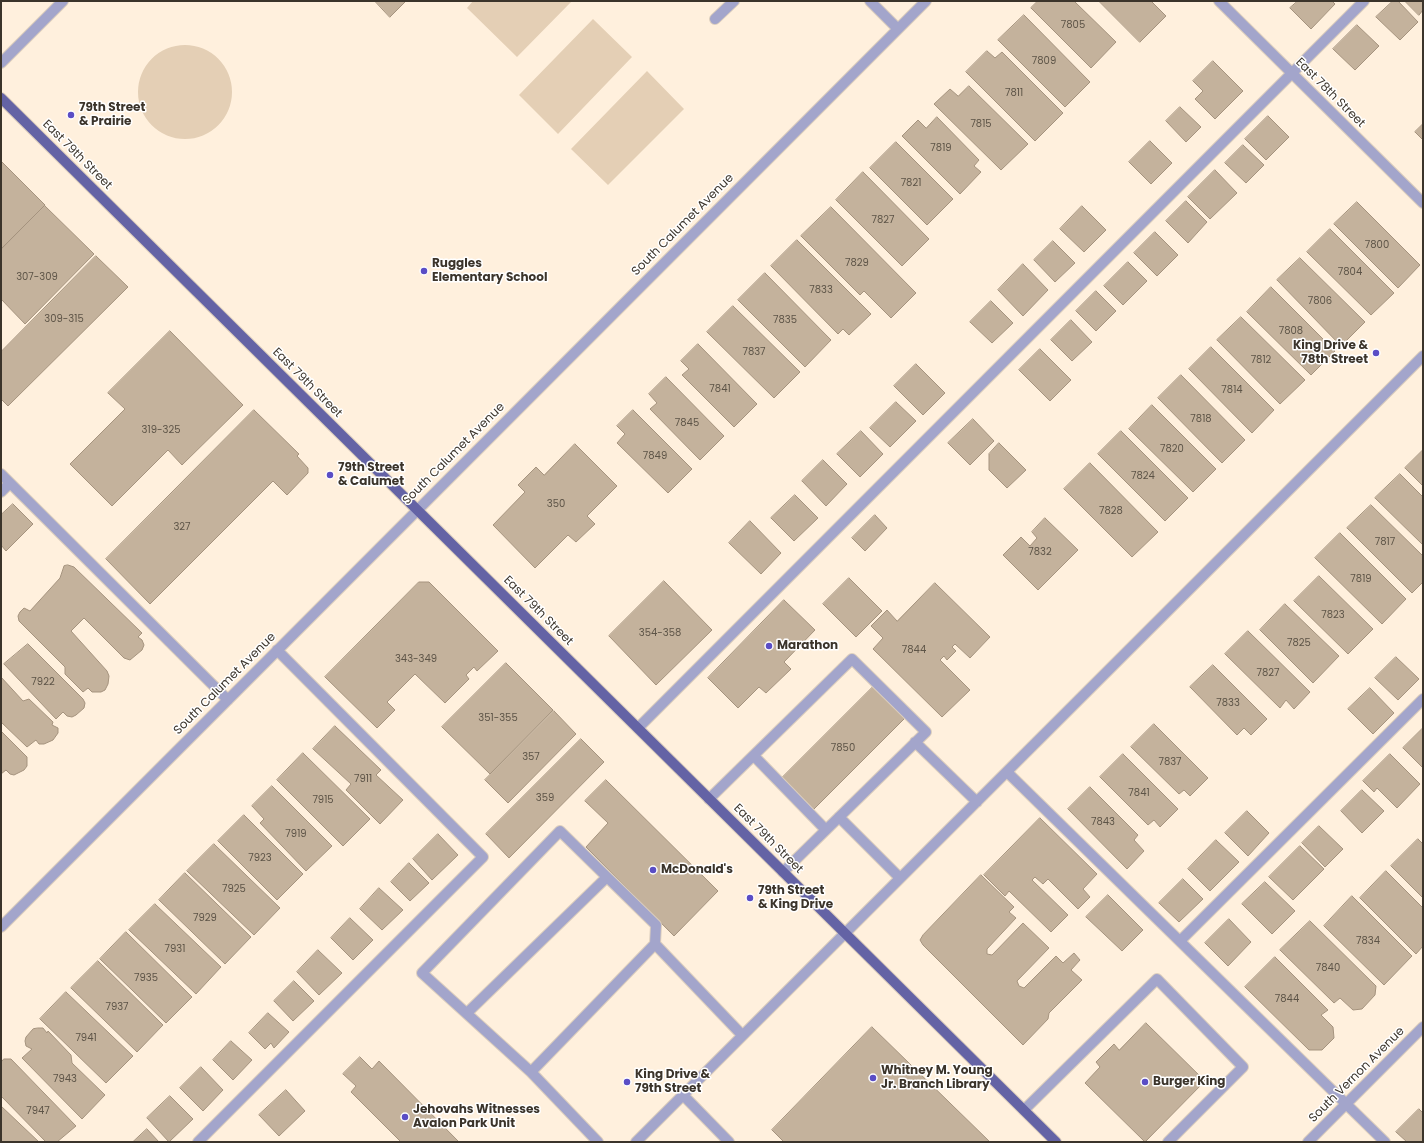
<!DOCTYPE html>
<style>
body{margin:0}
#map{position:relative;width:1424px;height:1143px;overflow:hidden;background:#fff0dd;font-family:Poppins,sans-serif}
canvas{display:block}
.frame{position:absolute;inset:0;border:2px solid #3b342b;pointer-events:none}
</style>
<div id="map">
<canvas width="1424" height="1143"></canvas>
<div class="frame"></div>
</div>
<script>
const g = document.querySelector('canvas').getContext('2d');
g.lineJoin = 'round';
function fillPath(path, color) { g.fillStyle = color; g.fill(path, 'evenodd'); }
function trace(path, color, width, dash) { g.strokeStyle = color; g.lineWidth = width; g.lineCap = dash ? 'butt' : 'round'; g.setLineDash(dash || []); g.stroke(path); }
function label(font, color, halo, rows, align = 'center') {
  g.font = font + ' Poppins,sans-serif'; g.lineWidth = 3; g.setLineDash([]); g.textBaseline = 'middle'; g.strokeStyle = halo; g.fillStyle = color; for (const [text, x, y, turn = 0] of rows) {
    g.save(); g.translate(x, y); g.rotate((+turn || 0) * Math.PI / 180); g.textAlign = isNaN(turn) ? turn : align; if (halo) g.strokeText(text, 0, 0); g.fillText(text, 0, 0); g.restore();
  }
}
fillPath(new Path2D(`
 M473,1H572L517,57L467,8Z
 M593,19L632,57L558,134L519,95Z
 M138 92a47 47 0 1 1 94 0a47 47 0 1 1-94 0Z
 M647,71L684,109L608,185L571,149Z`), '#e4cfb5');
const building = new Path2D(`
 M375,1H406L390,17Z
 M1038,1H1074L1116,42L1091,68L1031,8Z
 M1099,1H1151L1166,16L1140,42Z
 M1298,1H1332L1335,4L1311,29L1290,8Z
 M1393,1H1398L1418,22L1400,40L1376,17Z
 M1405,1H1423V10L1419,15Z
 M1024,15L1090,82L1065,107L998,40Z
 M1357,25L1379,46L1355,70L1333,49Z
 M987,51L995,58L1002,52L1063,113L1035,141L966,72Z
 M1213,61L1243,91L1215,119L1195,99L1203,91L1193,81Z
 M969,86L1028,144L1001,170L934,104L950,89L958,96Z
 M1180,107L1201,127L1186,142L1166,121Z
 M1268,116L1289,137L1266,160L1245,139Z
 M937,117L979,160L974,166L981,172L960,194L902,136L918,120L926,128Z
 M1423,124V140L1415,132Z
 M1150,141L1172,163L1151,184L1129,162Z
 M896,142L953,199L927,225L870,168Z
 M1243,145L1264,165L1246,183L1225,163Z
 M1,161L45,205L1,249Z
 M1215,170L1237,193L1210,219L1188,197Z
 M863,172L929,239L902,266L836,200Z
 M1186,201L1207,222L1188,243L1166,221Z
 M1357,202L1420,265L1398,288L1334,224Z
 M45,206L94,254L25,324L1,299V250Z
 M1082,206L1106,230L1084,252L1060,229Z
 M831,207L916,293L891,318L864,291L860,295L801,236Z
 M1330,229L1394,293L1371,315L1307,252Z
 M1155,232L1178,255L1157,276L1134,253Z
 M797,240L871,314L849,335L843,329L838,334L771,266Z
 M1053,241L1075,263L1055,282L1034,260Z
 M96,256L128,287L8,406L1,399V352Z
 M1300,258L1365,322L1341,346L1277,280Z
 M1128,262L1147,281L1123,305L1104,286Z
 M1023,264L1048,290L1023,316L998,290Z
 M765,273L831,340L805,367L738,300Z
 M1271,287L1335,351L1311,375L1247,312Z
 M1096,291L1116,311L1096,331L1076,311Z
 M991,301L1013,323L992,343L970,322Z
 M733,306L800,372L774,398L707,332Z
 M1241,317L1305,380L1280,404L1217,340Z
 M1071,320L1092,342L1072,361L1051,340Z
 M170,331L243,405L182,465L168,450L112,506L70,464L125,409L108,393Z
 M698,344L757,404L734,427L682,375L689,369L681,361Z
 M1211,347L1274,410L1252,433L1189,369Z
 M1040,349L1071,380L1050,401L1019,370Z
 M916,364L945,393L923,415L894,386Z
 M1181,375L1245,440L1222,463L1158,398Z
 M666,377L724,436L700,460L650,409L657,403L649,394Z
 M896,402L916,421L890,447L870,428Z
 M1152,405L1216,469L1193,492L1129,429Z
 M254,410L299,454L297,456L308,468V473L287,495L273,481L150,604L106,559Z
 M633,410L692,469L668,493L617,443L625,434L617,426Z
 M973,419L994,441L970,465L948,443Z
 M861,431L883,454L860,477L837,454Z
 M1121,431L1188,498L1165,521L1098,454Z
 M999,443L1026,470L1007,488L989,470V454Z
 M575,444L617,486L587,516L595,524L576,542L568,535L535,568L493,525L525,492L518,485L536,467L544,475Z
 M1423,450V486L1405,468Z
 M823,460L847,484L826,506L802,481Z
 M1090,463L1158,532L1132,557L1064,489Z
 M1400,474L1423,497V545L1375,498Z
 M795,495L818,518L794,541L771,518Z
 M13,504L33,524L6,551L1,545V515Z
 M1371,505L1423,556V582L1412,593L1347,528Z
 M875,515L887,528L865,551L852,538Z
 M1045,518L1078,550L1038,590L1003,555L1021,537L1030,546L1037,538L1032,532Z
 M750,521L781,553L761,574L729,543Z
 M1340,533L1406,599L1382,624L1315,558Z
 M68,565L74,567L142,633L138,637L142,640L144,645L142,650L130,660L124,658L84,618L71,631L107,671L109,676L108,684L105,690L101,692H92L88,688L83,692L65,674V667L19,621L18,616L20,612L24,608L30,611L60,578L64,566Z
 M1319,576L1373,629L1348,654L1294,601Z
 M849,578L882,611L856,637L823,604Z
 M664,581L712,630L656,685L609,636Z
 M419,582H429L498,651L477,671L474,667L466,675L469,679L445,703L415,674L387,702L395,710L377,728L325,677Z
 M935,583L990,637L970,658L955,644L952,647L956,651L947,660L944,656L940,660L970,690L942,717L873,649L883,638L871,626L887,610L897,621Z
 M784,600L815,630L784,662L791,669L766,693L759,687L738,708L708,678Z
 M1285,604L1339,656L1313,683L1260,630Z
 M1248,631L1310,692L1294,709L1286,700L1280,708L1225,654Z
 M28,644L83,699L85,703L84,708L76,715L72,717L67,716L63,712L56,719L4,664Z
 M1396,657L1419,679L1398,700L1375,678Z
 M506,663L553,710L490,774L442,727Z
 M1213,665L1267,719L1251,735L1244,728L1237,735L1190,687Z
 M1,677L23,701L29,699L53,722L52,725L58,728V733L53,740L44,744H39L36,740L27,747L1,722Z
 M874,686L906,717L812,811L780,780Z
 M1370,688L1394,713L1373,734L1348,709Z
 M554,711L576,734L508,803L485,780Z
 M1154,724L1208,778L1190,796L1184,790L1179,794L1131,747Z
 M335,726L381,770L376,775L403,800L380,824L346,790L351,784L313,749Z
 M1422,729H1423V768L1403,748Z
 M1,731L27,757V766L24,770L14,775L10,774L6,770L1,774Z
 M581,739L604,762L509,858L486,834Z
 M303,753L370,819L343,846L277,780Z
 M1123,754L1178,809L1160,827L1154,820L1148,825L1100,777Z
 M1390,754L1420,784L1397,808L1377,788L1374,792L1363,781Z
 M606,780L718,891L674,936L586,847L608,823L585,801Z
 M272,786L332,846L306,871L260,823L264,819L252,806Z
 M1090,787L1138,835L1134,840L1144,851L1127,869L1068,809Z
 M1362,790L1384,811L1362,833L1341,811Z
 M1247,811L1269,833L1248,856L1225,833Z
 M244,815L303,874L277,900L218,841Z
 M1040,818L1097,874L1083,889L1090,897L1078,909L1048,879L1043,884L1035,877L1032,880L1068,915L1051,932L1009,891L1005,896L984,875Z
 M1319,826L1343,849L1325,867L1302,843Z
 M438,834L458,855L432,880L413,859Z
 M1418,839L1423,844V898L1391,866Z
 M1216,840L1239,862L1210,891L1188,869Z
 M214,844L280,908L254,935L187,871Z
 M1300,846L1324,869L1293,900L1269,877Z
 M409,863L429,883L410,901L391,882Z
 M1386,871L1423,908V946L1416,954L1360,898Z
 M185,873L251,937L225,964L159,900Z
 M981,875L1014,907L1009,912L1016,918L987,949V954L992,955L1023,923L1049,948L1017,981L1019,986L1024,988L1056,956L1063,963L1074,953L1080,960L1071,970L1082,980L1049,1013L1048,1019L1023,1045L923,945L920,940L923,935Z
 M1183,879L1203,899L1179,922L1159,903Z
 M1265,882L1295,911L1272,934L1242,904Z
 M379,888L403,910L382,930L360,909Z
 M1108,895L1143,930L1122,951L1086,917Z
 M1352,896L1412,956L1384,985L1324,926Z
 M155,904L221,967L196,994L129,930Z
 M350,918L373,940L353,960L331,938Z
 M1229,919L1251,942L1228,966L1205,943Z
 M1310,921L1376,986L1375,995L1362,1009L1353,1010L1340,998L1334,1003L1280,950Z
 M126,932L192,997L166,1023L100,959Z
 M318,950L342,973L319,995L297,972Z
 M1275,957L1328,1010L1321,1015L1333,1027L1334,1038L1322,1050H1309L1245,987Z
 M98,961L163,1025L137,1052L71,988Z
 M294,981L314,1001L293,1021L274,1001Z
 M66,992L133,1056L106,1083L40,1019Z
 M268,1013L289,1032L274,1048L271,1043L265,1049L249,1033Z
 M1146,1023L1205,1081L1145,1142L1085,1083L1100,1067L1096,1062L1114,1044L1119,1050Z
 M872,1027L990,1142H784L772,1130Z
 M38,1028H43L47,1033L48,1031L71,1055L72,1063L105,1095L82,1119L22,1058L32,1049L26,1046L25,1041L26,1037L33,1029Z
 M231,1041L252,1060L233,1080L213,1060Z
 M360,1057L372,1069L379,1061L459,1142H401L351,1092L356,1086L343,1074Z
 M4,1059H11L76,1126L57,1142H46L1,1096V1063Z
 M201,1067L223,1090L203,1111L180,1088Z
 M286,1090L305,1111L279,1136L259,1115Z
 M170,1096L193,1119L169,1142L147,1118Z
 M1,1106L39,1142H1Z
 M1419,1109L1423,1113V1142H1407L1396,1132Z
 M147,1129L159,1142H133Z`);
fillPath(building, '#c4b29c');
trace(building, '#a5937e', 1);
const minor = new Path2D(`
 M870,1L898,29
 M1219,1L1423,203
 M715,19L734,1
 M1,63L63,1
 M1,474L228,700
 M1,492L10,483
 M638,728L1364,1
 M915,742L977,802
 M754,756L826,830
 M1007,772L1385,1142
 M709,799L852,659L926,732L783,872
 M839,817L900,878
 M1,927L926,1
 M1180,941L1423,699
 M467,1013L607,877
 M531,1072L422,973L560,831L656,925L655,944
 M683,1095L729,1142
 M1024,1110L1157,979L1243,1067L1168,1142
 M198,1142L483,857L277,650
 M598,1142L531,1072L655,944L742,1035
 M636,1142L1423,356
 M1308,1142L1423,1027`);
const major = new Path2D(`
 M1,98L1056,1142`);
trace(minor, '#dccebd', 12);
trace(major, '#dccebd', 12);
trace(minor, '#a3a5cb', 10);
trace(major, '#6463a5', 10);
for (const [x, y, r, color] of [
 [71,115,4,"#5a4dc5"],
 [424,271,4,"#5a4dc5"],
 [1376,353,4,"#5a4dc5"],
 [330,475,4,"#5a4dc5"],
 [769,646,4,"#5a4dc5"],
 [653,870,4,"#5a4dc5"],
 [750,898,4,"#5a4dc5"],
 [873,1078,4,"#5a4dc5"],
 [627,1082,4,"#5a4dc5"],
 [1145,1082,4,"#5a4dc5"],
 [405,1117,4,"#5a4dc5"]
]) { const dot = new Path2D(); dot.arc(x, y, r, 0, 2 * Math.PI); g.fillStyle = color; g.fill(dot); trace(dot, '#fff', 1.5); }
label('10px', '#5d5447', null, [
 ["7805",1073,25],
 ["7809",1044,61],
 ["7811",1014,93],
 ["7815",981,124],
 ["7819",941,148],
 ["7821",911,183],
 ["7827",883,220],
 ["7800",1377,245],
 ["7829",857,263],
 ["7804",1350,272],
 ["307-309",37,277],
 ["7833",821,290],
 ["7806",1320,301],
 ["309-315",64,319],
 ["7835",785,320],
 ["7808",1291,331],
 ["7837",754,352],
 ["7812",1261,360],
 ["7841",720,389],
 ["7814",1232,390],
 ["7818",1201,419],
 ["7845",687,423],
 ["319-325",161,430],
 ["7820",1172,449],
 ["7849",655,456],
 ["7824",1143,476],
 ["350",556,504],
 ["7828",1111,511],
 ["327",182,527],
 ["7817",1385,542],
 ["7832",1040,552],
 ["7819",1361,579],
 ["7823",1333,615],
 ["354-358",660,633],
 ["7825",1299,643],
 ["7844",914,650],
 ["343-349",416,659],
 ["7827",1268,673],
 ["7922",43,682],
 ["7833",1228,703],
 ["351-355",498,718],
 ["7850",843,748],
 ["357",531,757],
 ["7837",1170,762],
 ["7911",363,779],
 ["7841",1139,793],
 ["359",545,798],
 ["7915",323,800],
 ["7843",1103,822],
 ["7919",296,834],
 ["7923",260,858],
 ["7925",234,889],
 ["7929",205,918],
 ["7834",1368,941],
 ["7931",175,949],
 ["7840",1328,968],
 ["7935",146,978],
 ["7844",1287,999],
 ["7937",117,1007],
 ["7941",86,1038],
 ["7943",65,1079],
 ["7947",38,1111]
]);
label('12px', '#3b342b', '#fff', [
 ["East 78th Street",1330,93,45],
 ["East 79th Street",77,155,45],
 ["South Calumet Avenue",683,225,-45],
 ["East 79th Street",307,383,45],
 ["South Calumet Avenue",454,454,-45],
 ["East 79th Street",538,611,45],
 ["South Calumet Avenue",225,684,-45],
 ["East 79th Street",768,839,45],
 ["South Vernon Avenue",1357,1075,-45]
]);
label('bold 12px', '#3b342b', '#fff', [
 ["79th Street",79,108],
 ["& Prairie",79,122],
 ["Ruggles",432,264],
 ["Elementary School",432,278],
 ["King Drive &",1368,346,"right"],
 ["78th Street",1368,360,"right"],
 ["79th Street",338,468],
 ["& Calumet",338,482],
 ["Marathon",777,646],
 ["McDonald's",661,870],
 ["79th Street",758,891],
 ["& King Drive",758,905],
 ["Whitney M. Young",881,1071],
 ["Jr. Branch Library",881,1085],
 ["King Drive &",635,1075],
 ["79th Street",635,1089],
 ["Burger King",1153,1082],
 ["Jehovahs Witnesses",413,1110],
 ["Avalon Park Unit",413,1124]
], 'left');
</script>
